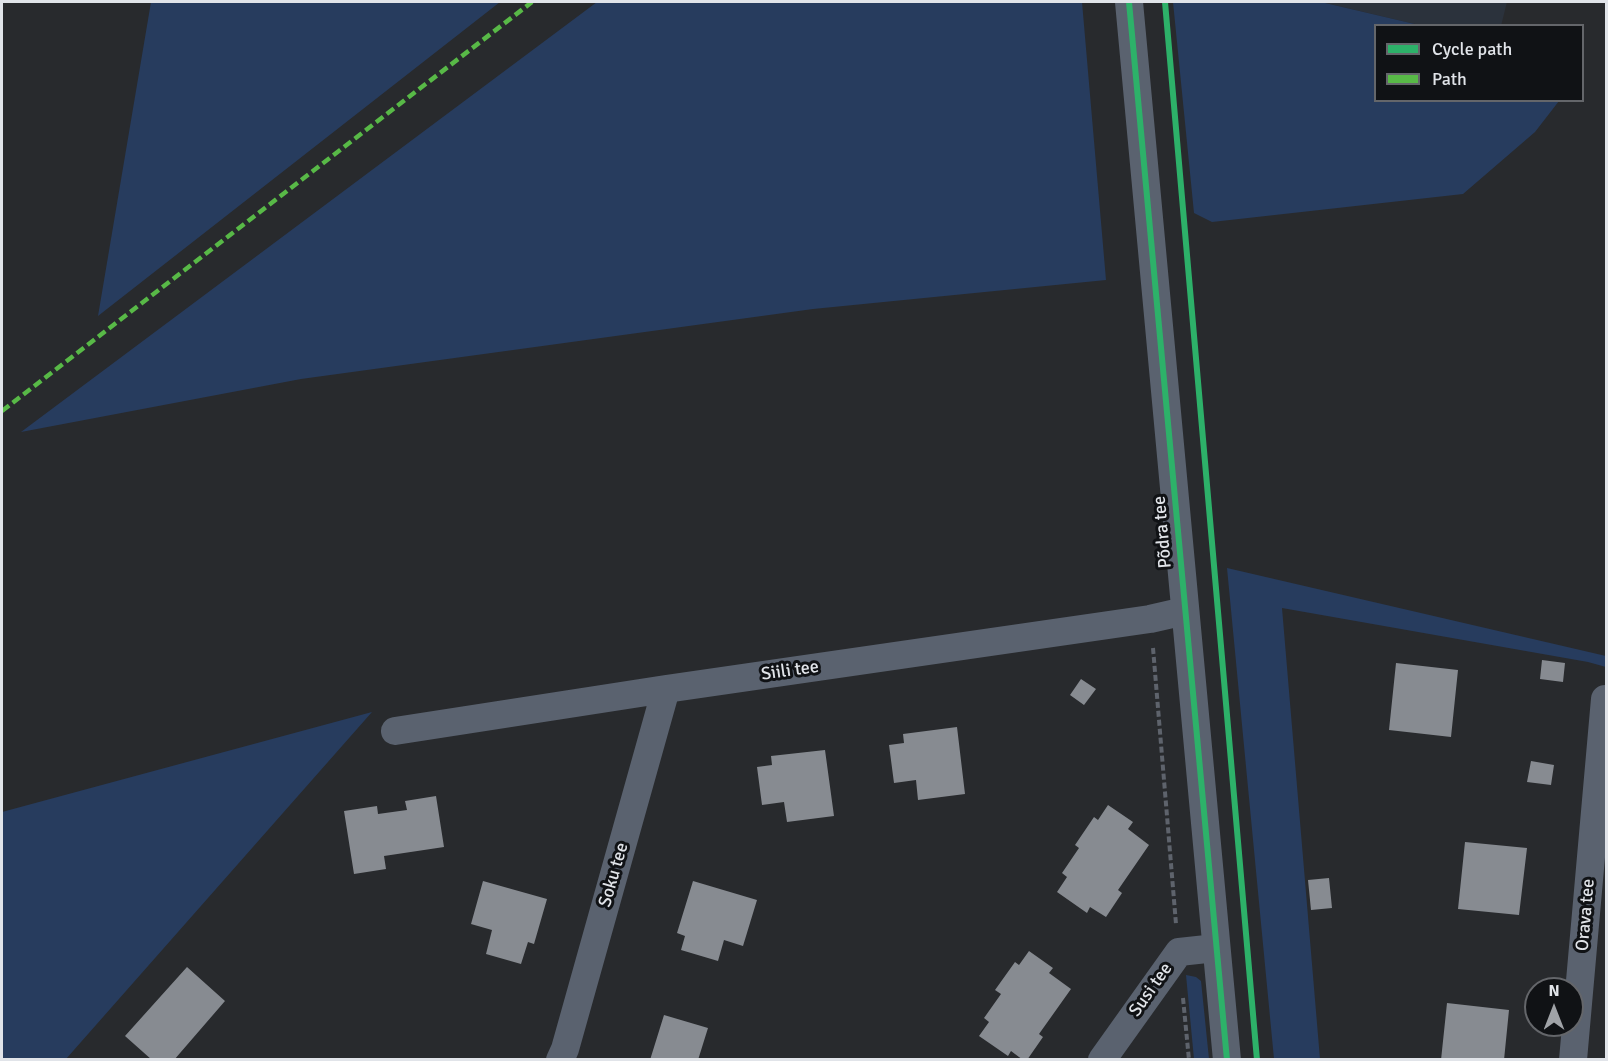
<!DOCTYPE html>
<meta charset="utf-8">
<style>
body{margin:0}
#map{position:relative;width:1608px;height:1061px;overflow:hidden;background:#282a2d;font-family:Signika,sans-serif}
canvas{display:block}
.frame{position:absolute;inset:0;border:3px solid #e1e4e9;pointer-events:none}
.legend{position:absolute;left:1374px;top:24px;width:210px;height:78px;box-sizing:border-box;background:#101215;border:2px solid #64666a;margin:0;padding:8px 10px;list-style:none;font-size:18px;color:#e1e4e9}
.legend li{display:flex;align-items:center;gap:12px;height:30px}
.legend b{width:30px;border:2px solid #64666a}
.north{position:absolute;left:1524px;top:977px;width:60px;height:60px;box-sizing:border-box;background:#101215;border:2px solid #64666a;border-radius:50%;rotate:0deg;font-size:16px;font-weight:700;line-height:24px;text-align:center;color:#e1e4e9}
.north::after{content:'';display:block;margin:auto;width:21px;height:27px;background:#a0a3a7;clip-path:polygon(50% 0,100% 100%,50% 72%,0 100%)}
</style>
<div id="map">
<canvas width="1608" height="1061"></canvas>
<div class="frame"></div>
<ul class="legend">
<li><b style="height:8px;background:#2db169"></b>Cycle path</li>
<li><b style="height:8px;background:#58b947"></b>Path</li>
</ul>
<div class="north">N</div>
</div>
<script>
const g = document.querySelector('canvas').getContext('2d');
g.lineJoin = 'round';
function fillPath(path, color) { g.fillStyle = color; g.fill(path, 'evenodd'); }
function trace(path, color, width, dash) { g.strokeStyle = color; g.lineWidth = width; g.lineCap = dash ? 'butt' : 'round'; g.setLineDash(dash || []); g.stroke(path); }
function label(font, color, halo, rows, align = 'center') {
  g.font = font + ' Signika,sans-serif'; g.lineWidth = 6; g.setLineDash([]); g.textBaseline = 'middle'; g.strokeStyle = halo; g.fillStyle = color; for (const [text, x, y, turn = 0] of rows) {
    g.save(); g.translate(x, y); g.rotate((+turn || 0) * Math.PI / 180); g.textAlign = isNaN(turn) ? turn : align; if (halo) g.strokeText(text, 0, 0); g.fillText(text, 0, 0); g.restore();
  }
}
fillPath(new Path2D(`
 M1321,2H1507L1501,26L1419,25Z`), '#2b323c');
fillPath(new Path2D(`
 M151,2H500L98,316Z
 M597,2H1082L1106,280L813,309L301,379L21,432Z
 M1173,2H1321L1419,25L1376,26V100L1559,101L1535,132L1463,194L1212,222L1194,213Z
 M1227,568L1606,656V667L1588,662L1282,608L1320,1059H1274Z
 M372,712L66,1059H2V812Z
 M1186,975L1196,977L1201,981L1209,1059H1194Z`), '#273c5e');
fillPath(new Path2D(`
 M1542,660L1565,663L1563,682L1540,679Z
 M1396,663L1458,670L1451,737L1389,730Z
 M1081,679L1096,689L1084,705L1070,695Z
 M957,727L965,794L918,800L916,780L894,783L889,745L904,743L903,734Z
 M825,750L834,816L787,822L784,802L762,805L757,767L772,765L771,756Z
 M1531,761L1554,765L1551,785L1527,782Z
 M436,796L444,847L384,856L386,869L354,874L344,811L377,806L378,814L407,810L405,801Z
 M1108,805L1133,822L1128,829L1149,845L1118,890L1122,893L1106,917L1090,907L1087,913L1057,892L1067,877L1062,873L1079,848L1075,845L1094,817L1098,820Z
 M1465,842L1527,848L1519,915L1458,909Z
 M1329,878L1332,908L1311,910L1308,880Z
 M483,881L547,899L534,944L528,942L521,964L486,954L492,930L471,924Z
 M693,881L757,900L743,946L724,940L718,961L681,950L685,936L677,933Z
 M1029,951L1053,968L1049,973L1071,989L1039,1034L1043,1037L1027,1060H1023L1011,1051L1008,1056L979,1036L989,1022L984,1018L1001,994L995,990L1015,962L1019,965Z
 M187,967L225,1001L174,1060H152L125,1036Z
 M1447,1003L1509,1010L1504,1060H1441Z
 M664,1015L708,1028L698,1060H650Z`), '#878b91');
trace(new Path2D(`
 M1153,648L1176,924
 M1183,998L1189,1060`), '#5e636c', 4, [6, 3]);
trace(new Path2D(`
 M1129,2L1227,1060
 M395,731L666,689L1150,619L1185,611
 M560,1060L565,1049L666,689
 M1102,1060L1179,952L1216,948
 M1573,1060L1605,699`), '#5a626f', 28);
trace(new Path2D(`
 M2,411L532,2`), '#58b947', 4.5, [9, 4.5]);
trace(new Path2D(`
 M1129,2L1227,1060
 M1165,2L1257,1060`), '#2db169', 6);
label('18px', '#e1e4e9', '#101215', [
 ["Põdra tee",1163,532,-95],
 ["Siili tee",790,671,-8],
 ["Soku tee",614,875,-74],
 ["Orava tee",1586,915,-85],
 ["Susi tee",1151,990,-55]
]);
</script>
